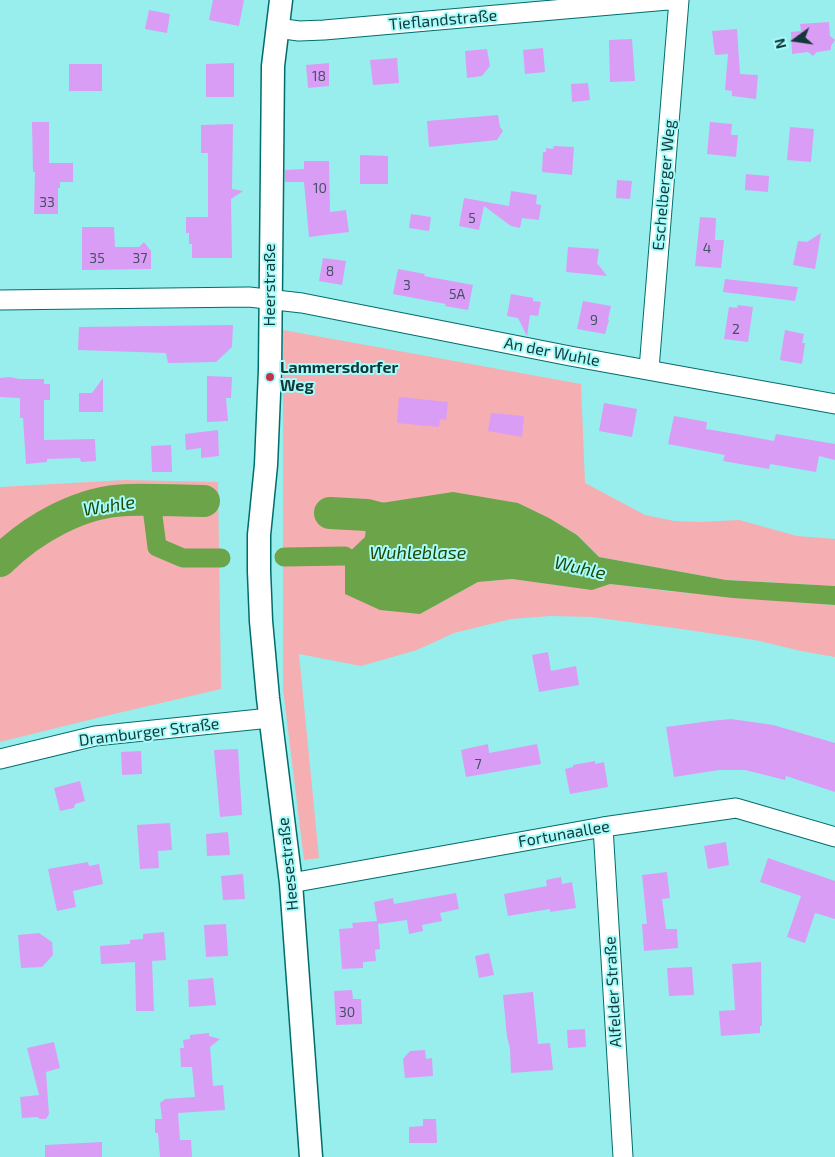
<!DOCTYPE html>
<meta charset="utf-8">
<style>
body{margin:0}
#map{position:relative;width:835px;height:1157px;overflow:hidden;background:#98eeed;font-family:"Exo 2",sans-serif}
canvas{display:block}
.north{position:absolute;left:770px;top:15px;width:50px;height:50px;-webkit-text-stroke:4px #a6fbfb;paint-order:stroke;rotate:256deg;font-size:14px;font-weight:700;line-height:20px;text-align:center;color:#133837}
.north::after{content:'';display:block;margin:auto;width:18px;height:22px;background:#133837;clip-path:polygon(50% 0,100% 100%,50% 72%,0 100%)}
</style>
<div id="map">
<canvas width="835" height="1157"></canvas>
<div class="north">N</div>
</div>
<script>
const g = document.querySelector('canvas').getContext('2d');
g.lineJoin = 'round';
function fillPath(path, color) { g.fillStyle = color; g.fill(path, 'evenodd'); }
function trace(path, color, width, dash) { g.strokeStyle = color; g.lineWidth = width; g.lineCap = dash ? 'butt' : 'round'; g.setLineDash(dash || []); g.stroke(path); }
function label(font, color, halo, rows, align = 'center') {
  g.font = font + ' "Exo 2",sans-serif'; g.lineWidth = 4; g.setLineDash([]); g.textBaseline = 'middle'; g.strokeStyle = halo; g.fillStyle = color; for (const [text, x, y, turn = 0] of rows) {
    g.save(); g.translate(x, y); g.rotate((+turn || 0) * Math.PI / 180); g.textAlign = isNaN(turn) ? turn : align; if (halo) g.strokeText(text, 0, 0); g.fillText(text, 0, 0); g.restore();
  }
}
fillPath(new Path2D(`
 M283,330L581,384L585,483L645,515L674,521L700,522L739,520L797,536L835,539V586L726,580L599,557L577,535L549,518L518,503L368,505L365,537L345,556L420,614L478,582L512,579L592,589L610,584L667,591L819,604L835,605V657L801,651L755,640L681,629L592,617L550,616L511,619L454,633L417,650L361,666L299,654L319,858L304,860L283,689Z
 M125,480L218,482L221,689L97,718L0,742V487Z`), '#f5aeb2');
fillPath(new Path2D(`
 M453,492L518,503L549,518L577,535L599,557L726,580L835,586V605L733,598L610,584L592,590L512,579L478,582L420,614L380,610L345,594V556L365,537L368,505Z`), '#6ca449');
trace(new Path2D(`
 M151,500L157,547L183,558H221
 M284,557L345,556`), '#6ca449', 19);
trace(new Path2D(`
 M330,513L367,515L409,526
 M0,561C32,529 81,501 128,500C153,499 179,501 204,501`), '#6ca449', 32);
fillPath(new Path2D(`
 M213,0H244L239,26L209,20Z
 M149,10L170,14L167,33L145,29Z
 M829,22L830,36L835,40L831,46V50L817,52L813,56L808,52L792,54L791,32L801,31L800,24Z
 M737,29L740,74L758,75L756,99L732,96V91L725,90L728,54L715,55L712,31Z
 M632,39L635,81L610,82L609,40Z
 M543,48L545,72L525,74L523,50Z
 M487,49L490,66L482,76L467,78L465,51Z
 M397,58L399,83L373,85L370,60Z
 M234,63V97H206V64Z
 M329,63V86L308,88L306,65Z
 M69,64H102V91H69Z
 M588,83L590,100L572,102L571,84Z
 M498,115L500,127L503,131L497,140L429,147L427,121Z
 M32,122H49V163H73V182H60V188H58V214H34L35,172H33Z
 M710,122L732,124L731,135H738L736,157L707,154Z
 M233,124L232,189L243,191L231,199L232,258H192V244H189V233H186V217H208V153H201V125Z
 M790,127L814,129L811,162L787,160Z
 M554,146L574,147L572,175L542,172L543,152H546V148L553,149Z
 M360,155L388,156V184H360Z
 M304,161H329L330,212L346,210L349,232L309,237L304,182H285V170L304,169Z
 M746,174L769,176L768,192L745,190Z
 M617,180L632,181L630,199L616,198Z
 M511,191L537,195L536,204L541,205L539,220L522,218L520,228L511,226L484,206L479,230L459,226L464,198L509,206Z
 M411,214L431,217L429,231L409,228Z
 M700,217L716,218L715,240H724L721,268L695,266Z
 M82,227H114L115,247H139L144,242L151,251V269L82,270Z
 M821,233L815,269L793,265L798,241L807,242Z
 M568,247L599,249L597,263L607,276L566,272Z
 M323,258L346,261L342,285L319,281Z
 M398,269L425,274L424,276L473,285L468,310L445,306L446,304L393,294Z
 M725,279L798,287L795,301L723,292Z
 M511,294L533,298V301L541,302L538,316L530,315L527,336L518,318L507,316Z
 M583,301L611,306L608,319L609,320L605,334L577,329Z
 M738,305L753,307L748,342L724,339L729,307L737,308Z
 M233,325L232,347L216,362L168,363L166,353L78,350L79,327Z
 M785,330L804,334L802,343H805L802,364L780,360Z
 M207,376L232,377L231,398H226L228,421L207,422Z
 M10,377L19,379H44V384H50V400H44V440L95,439L96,461L81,462L80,458L47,459V462L26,464L23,418H20V398L0,397V378Z
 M103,378V412H79V393H92Z
 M399,397L448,402L446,420L440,419L439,427L397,423Z
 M604,403L637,409L632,437L599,431Z
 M491,413L524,416L522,437L488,431Z
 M674,416L707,422L706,429L736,434L774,441L776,434L835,444V460L819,456L816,472L770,464L769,469L723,461L725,455L668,444Z
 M218,430L219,456L201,458V448L186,450L185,434Z
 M171,445L172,472H152L151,446Z
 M548,652L551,671L576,666L579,685L539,692L532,655Z
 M731,719L773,725L835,743V792L786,776L785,780L745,770H719L674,777L666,727L710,721Z
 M488,744L489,753L537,744L541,764L466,777L461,750Z
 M238,749L242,815L220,817L214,750Z
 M141,751L142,774L122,775L121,752Z
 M595,761V764L604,762L608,787L570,794L565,769L573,767V765Z
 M80,781L85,801L75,804L74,808L60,811L54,788Z
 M170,823L172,850L158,851L159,868L140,869L137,825Z
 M228,832L230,855L207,856L206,834Z
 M726,842L729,865L708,869L704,846Z
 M768,858L835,881V919L815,913L805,943L787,937L801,896L760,882Z
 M88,862L89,866L99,864L103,884L73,891L76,907L57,911L48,869Z
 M667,872L670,898L662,899L666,929H677L678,948L644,951L642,924H647L642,875Z
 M243,874L245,899L223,900L221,876Z
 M561,877L562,884L572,882L576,908L550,912V909L508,916L504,894L547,886L546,880Z
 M456,893L459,909L440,913L442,921L422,925L423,931L409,934L407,920L378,924L380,949L375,950L376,961L363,962V968L342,969L339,929L353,928L352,923L377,921L374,902L393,898L394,904Z
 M226,924L228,956L206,957L204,925Z
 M164,932L166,960L152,961L154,1011H136L135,962L101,964L100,946L130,944V940L143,939V934Z
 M39,933L52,942L53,955L42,967L21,968L18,935Z
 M489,953L494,975L479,978L475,956Z
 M761,962L762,1026H760V1033L721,1036L719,1011L735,1010L732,964Z
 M692,967L694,995L669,996L667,968Z
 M213,978L216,1005L189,1007L188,980Z
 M352,990L353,999H361L362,1024L336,1025L334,991Z
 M533,992L538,1044L550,1043L553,1070L511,1073L510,1048L507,1037L503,995Z
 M585,1029L586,1047L568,1048L567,1030Z
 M209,1033V1036L220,1039L210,1047L213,1086L223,1085L225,1110L178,1113L180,1140H191L192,1157H160L158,1133H155V1119H162L160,1103L165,1099L195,1097L192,1067H181L180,1048H184L183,1040L190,1039V1035Z
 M54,1042L60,1068L46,1072L49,1114L46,1119H40L37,1117L22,1118L20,1097L39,1095L27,1048Z
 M425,1050L426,1059L432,1058L433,1076L405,1078L403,1059L410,1051Z
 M423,1119H436L437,1143H409V1127L423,1126Z
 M102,1142V1157H45V1145Z`), '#da9df5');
const minor = new Path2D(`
 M277,28L299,31L324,30L668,0
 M0,300L249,297L302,303L570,356L835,404
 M649,369L679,0
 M0,759L95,736L270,718
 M603,827L623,1157
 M291,883L603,827L736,808L835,837`);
const tertiary = new Path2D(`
 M281,0L273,66L270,370L266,465L259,535V571L261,621L268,698L291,883L311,1157`);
trace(minor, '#006d6d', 21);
trace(tertiary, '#006d6d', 25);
trace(minor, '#fff', 19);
trace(tertiary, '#fff', 22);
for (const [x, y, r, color] of [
 [270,377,5,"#c3334e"]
]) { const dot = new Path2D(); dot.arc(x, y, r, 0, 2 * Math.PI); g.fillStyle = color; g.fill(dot); trace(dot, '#a6fbfb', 2); }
label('14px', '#455166', null, [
 ["18",319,76],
 ["10",320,188],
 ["33",47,202],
 ["5",472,218],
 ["4",707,248],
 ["35",97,258],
 ["37",140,258],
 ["8",330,271],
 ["3",407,285],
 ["5A",457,294],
 ["9",594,320],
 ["2",736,329],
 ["7",478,764],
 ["30",347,1012]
]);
label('16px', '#133837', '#a6fbfb', [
 ["Tieflandstraße",443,20,-5],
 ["Eschelberger Weg",664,185,-85],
 ["Heerstraße",270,285,-90],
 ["An der Wuhle",552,352,11],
 ["Dramburger Straße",149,732,-7],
 ["Fortunaallee",564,834,-10],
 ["Heesestraße",288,864,-96],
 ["Alfelder Straße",613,992,-93]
]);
label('bold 16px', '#133837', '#a6fbfb', [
 ["Lammersdorfer",280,368],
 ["Weg",280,386]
], 'left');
label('italic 18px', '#224704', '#a6fbfb', [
 ["Wuhle",109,506,-9],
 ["Wuhleblase",418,553],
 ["Wuhle",580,568,13]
]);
</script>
